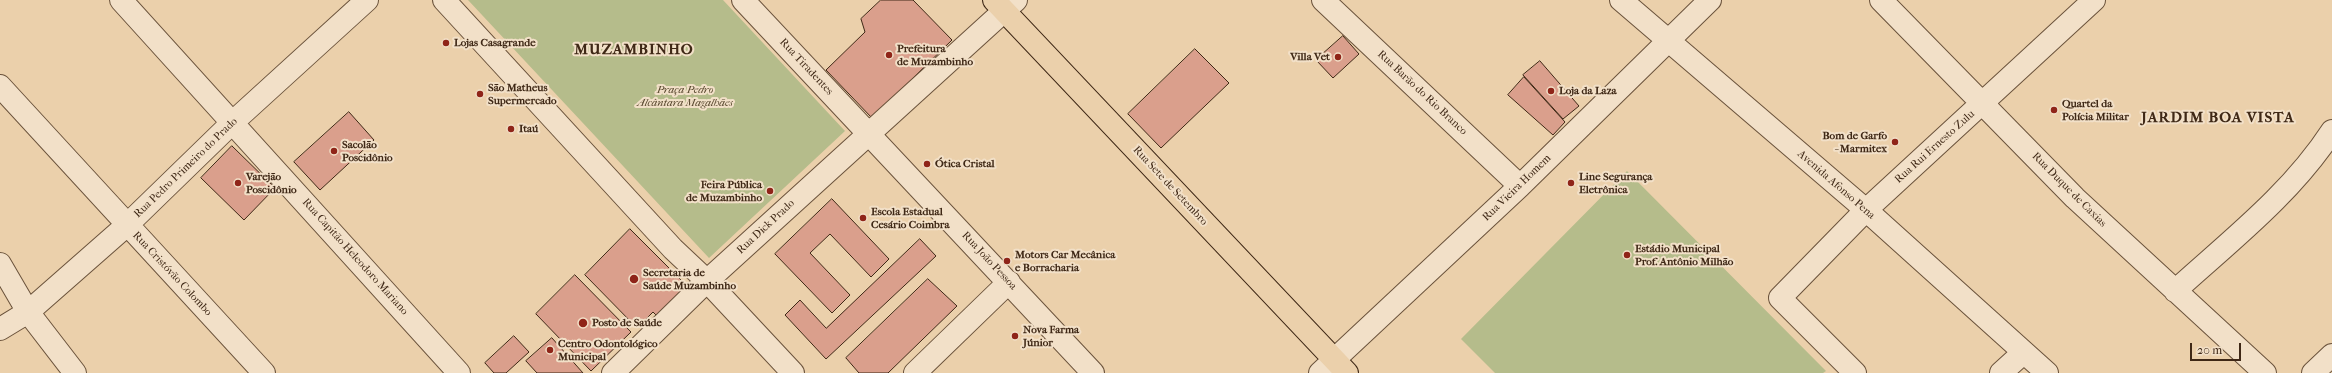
<!DOCTYPE html>
<meta charset="utf-8">
<style>
body{margin:0}
#map{position:relative;width:2332px;height:373px;overflow:hidden;background:#ebd0ab;font-family:"IM FELL French Canon",serif}
canvas{display:block}
.scale{position:absolute;left:2190px;top:343px;width:51px;height:18px;box-sizing:border-box;border:2px solid #3f2816;border-top:0;padding-left:5px;font-size:12px;line-height:14px;white-space:nowrap;color:#3f2816;-webkit-text-stroke:3px #f2e0c8;paint-order:stroke}
</style>
<div id="map">
<canvas width="2332" height="373"></canvas>
<div class="scale">20 m</div>
</div>
<script>
const g = document.querySelector('canvas').getContext('2d');
g.lineJoin = 'round';
function fillPath(path, color) { g.fillStyle = color; g.fill(path, 'evenodd'); }
function trace(path, color, width, dash) { g.strokeStyle = color; g.lineWidth = width; g.lineCap = dash ? 'butt' : 'round'; g.setLineDash(dash || []); g.stroke(path); }
function label(font, color, halo, rows, align = 'center') {
  g.font = font + ' "IM FELL French Canon",serif'; g.lineWidth = 4; g.setLineDash([]); g.textBaseline = 'middle'; g.strokeStyle = halo; g.fillStyle = color; for (const [text, x, y, turn = 0] of rows) {
    g.save(); g.translate(x, y); g.rotate((+turn || 0) * Math.PI / 180); g.textAlign = isNaN(turn) ? turn : align; if (halo) g.strokeText(text, 0, 0); g.fillText(text, 0, 0); g.restore();
  }
}
fillPath(new Path2D(`
 M468,0H723L845,131L709,258Z
 M1627,171L1826,371L1823,373H1495L1461,339Z`), '#b5bc8b');
const building = new Path2D(`
 M881,0H913L952,40L872,118L826,70L865,32L861,19Z
 M1343,36L1359,54L1333,78L1316,60Z
 M1195,49L1229,83L1161,148L1128,114Z
 M1540,61L1579,106L1563,119L1523,75Z
 M1524,77L1565,122L1553,135L1508,95Z
 M349,112L374,140L320,190L294,162Z
 M232,146L275,188L244,220L201,178Z
 M832,199L889,259L871,277L830,234L810,253L850,295L832,313L775,254Z
 M630,229L683,282L685,289L658,317L653,312L637,328L585,275Z
 M920,239L936,256L826,359L785,315L800,300L826,328Z
 M575,275L631,332L591,371L536,314Z
 M928,279L957,306L888,373H859L846,358Z
 M514,336L529,352L506,373H494L485,363Z
 M552,338L583,373H537L526,361Z`);
fillPath(building, '#da9f8c');
trace(building, '#3f2816', 1);
const minor = new Path2D(`
 M121,0L459,373
 M444,0L673,249L707,281L793,373
 M743,0L1093,373
 M1323,0L1520,186
 M1621,0L1866,210L2047,373
 M1881,0L2075,198L2265,373
 M0,86L264,373
 M0,264L28,312L75,373
 M2175,291C2230,241 2291,194 2332,131
 M0,329L28,312L127,225L233,122L367,0
 M613,373L707,281L1016,0
 M915,373L1009,282
 M1320,373L1520,186L1710,0
 M1855,373L1780,298L1866,210L2094,0
 M2001,373L2023,353
 M2313,373L2332,355`);
const major = new Path2D(`
 M994,0L1347,373`);
trace(minor, '#6a523b', 24);
trace(major, '#3f2816', 24);
trace(minor, '#f2e0c8', 22);
trace(major, '#ebd0ab', 22);
for (const [x, y, r, color] of [
 [446,43,4,"#8f2418"],
 [889,55,4,"#8f2418"],
 [1338,57,4,"#8f2418"],
 [1551,91,4,"#8f2418"],
 [480,94,4,"#8f2418"],
 [2054,110,4,"#8f2418"],
 [511,129,4,"#8f2418"],
 [1895,142,4,"#8f2418"],
 [334,151,4,"#8f2418"],
 [927,164,4,"#8f2418"],
 [238,183,4,"#8f2418"],
 [1571,183,4,"#8f2418"],
 [770,191,4,"#8f2418"],
 [863,218,4,"#8f2418"],
 [1627,255,4,"#8f2418"],
 [1007,261,4,"#8f2418"],
 [634,279,5,"#8f2418"],
 [583,323,5,"#8f2418"],
 [1015,336,4,"#8f2418"],
 [550,350,4,"#8f2418"]
]) { const dot = new Path2D(); dot.arc(x, y, r, 0, 2 * Math.PI); g.fillStyle = color; g.fill(dot); trace(dot, '#f2e0c8', 1.5); }
label('bold 11px', '#3f2816', '#f2e0c8', [
 ["Lojas Casagrande",454,43],
 ["Prefeitura",897,49],
 ["de Muzambinho",897,62],
 ["Villa Vet",1330,57,"right"],
 ["São Matheus",488,88],
 ["Supermercado",488,101],
 ["Loja da Laza",1559,91],
 ["Quartel da",2062,104],
 ["Polícia Militar",2062,117],
 ["Itaú",519,129],
 ["Bom de Garfo",1887,136,"right"],
 ["- Marmitex",1887,149,"right"],
 ["Sacolão",342,145],
 ["Poscidônio",342,158],
 ["Ótica Cristal",935,164],
 ["Varejão",246,177],
 ["Poscidônio",246,190],
 ["Line Segurança",1579,177],
 ["Eletrônica",1579,190],
 ["Feira Pública",762,185,"right"],
 ["de Muzambinho",762,198,"right"],
 ["Escola Estadual",871,212],
 ["Cesário Coimbra",871,225],
 ["Estádio Municipal",1635,249],
 ["Prof. Antônio Milhão",1635,262],
 ["Motors Car Mecânica",1015,255],
 ["e Borracharia",1015,268],
 ["Secretaria de",643,273],
 ["Saúde Muzambinho",643,286],
 ["Posto de Saúde",592,323],
 ["Nova Farma",1023,330],
 ["Júnior",1023,343],
 ["Centro Odontológico",558,344],
 ["Municipal",558,357]
], 'left');
label('11px', '#3f2816', '#f2e0c8', [
 ["Rua Tiradentes",806,67,47],
 ["Rua Barão do Rio Branco",1422,93,43],
 ["Rua Rui Ernesto Zulu",1935,147,-42],
 ["Rua Pedro Primeiro do Prado",186,168,-44],
 ["Avenida Afonso Pena",1836,185,41],
 ["Rua Sete de Setembro",1170,186,47],
 ["Rua Vieira Homem",1517,188,-44],
 ["Rua Duque de Caxias",2069,190,45],
 ["Rua Dick Prado",766,227,-43],
 ["Rua Capitão Heleodoro Mariano",355,257,48],
 ["Rua João Pessoa",989,261,47],
 ["Rua Cristóvão Colombo",172,274,47]
]);
label('italic 11px', '#57462d', '#f2e0c8', [
 ["Praça Pedro",685,90],
 ["Alcântara Magalhães",685,103]
]);
g.letterSpacing = '1px';
label('bold 15px', '#3f2816', '#f2e0c8', [
 ["MUZAMBINHO",634,50],
 ["JARDIM BOA VISTA",2218,118]
]);
g.letterSpacing = '0px';
</script>
